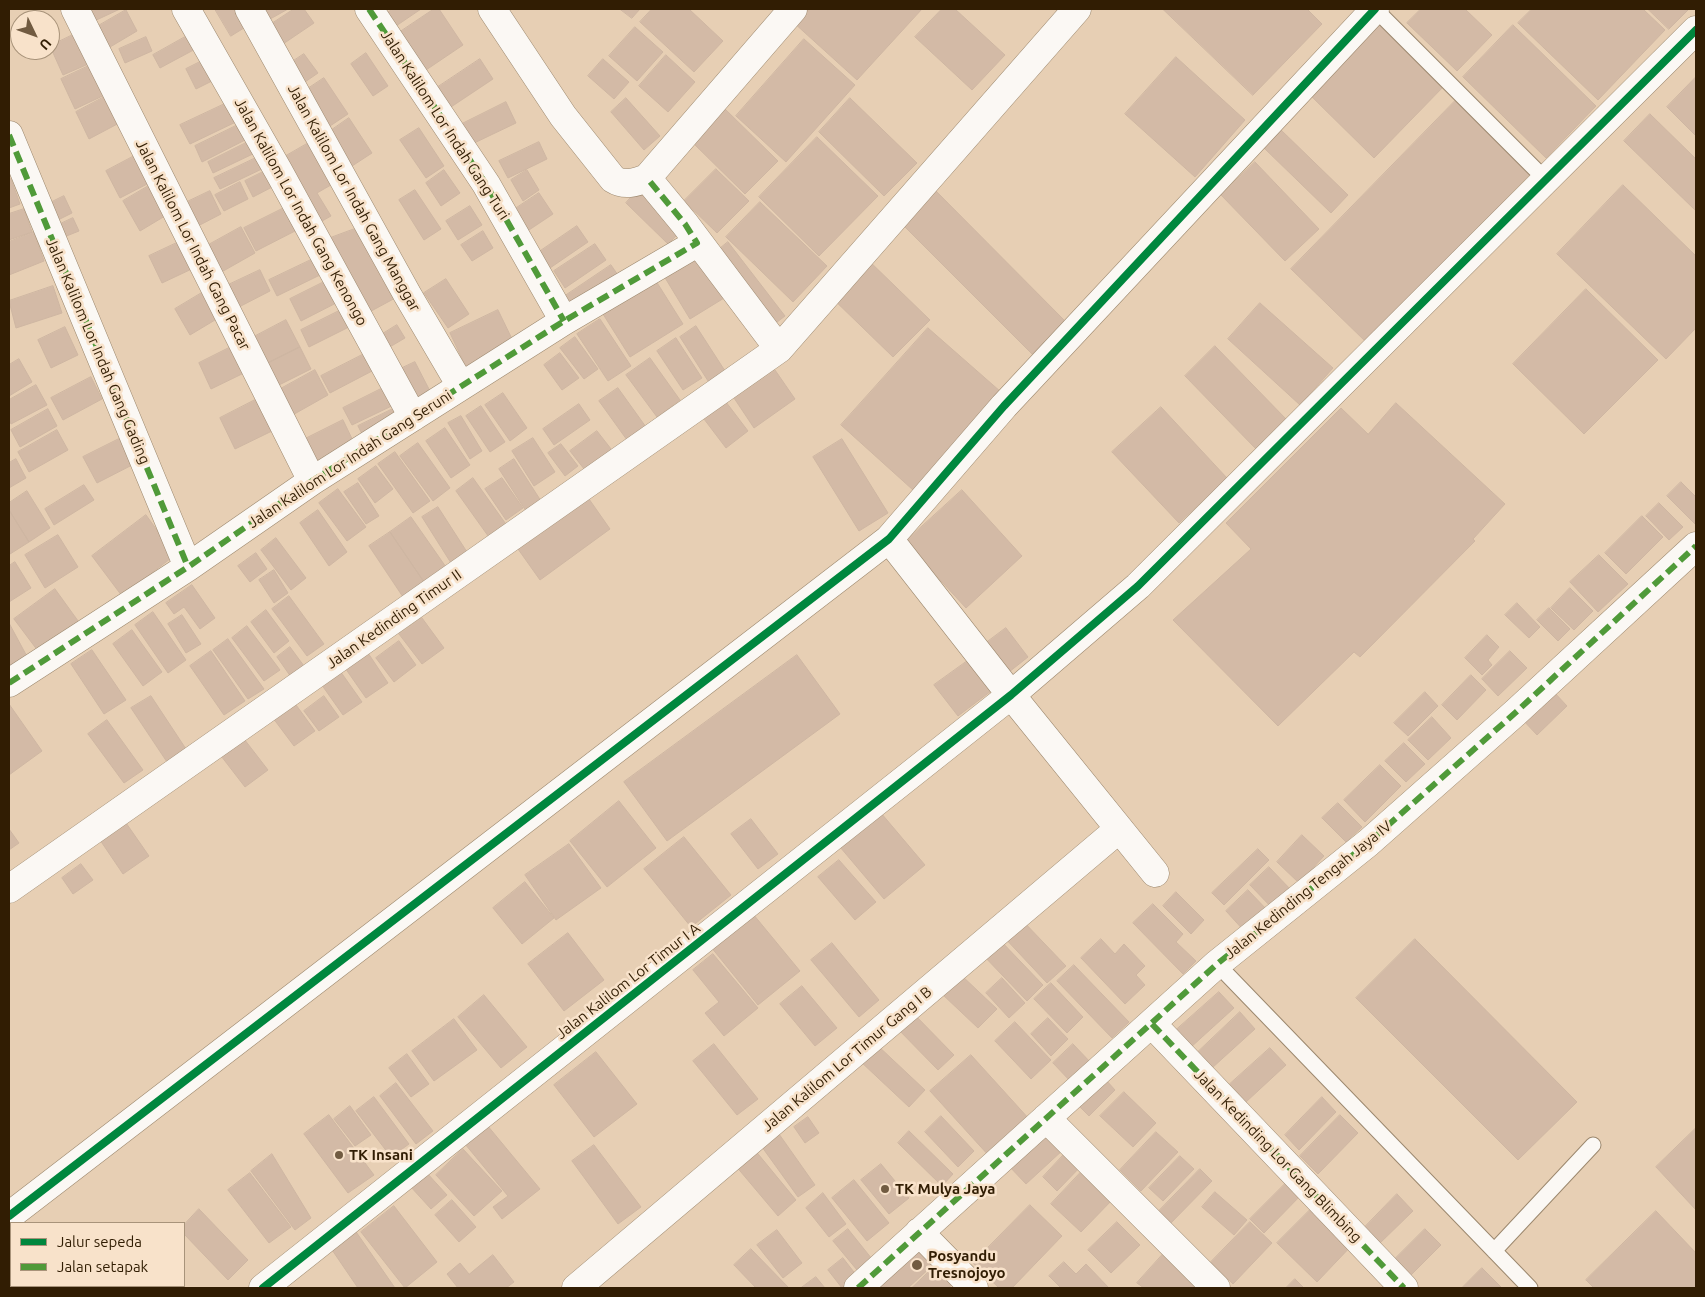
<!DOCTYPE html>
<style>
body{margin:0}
#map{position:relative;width:1705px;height:1297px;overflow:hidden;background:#e7cfb4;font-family:Ubuntu,sans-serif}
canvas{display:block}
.frame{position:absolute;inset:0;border:10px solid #311d03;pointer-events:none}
.legend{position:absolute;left:10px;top:1222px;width:175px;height:65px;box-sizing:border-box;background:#f8e2ca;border:1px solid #a8937a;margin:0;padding:6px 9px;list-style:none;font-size:15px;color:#311d03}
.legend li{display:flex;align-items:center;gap:10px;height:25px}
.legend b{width:25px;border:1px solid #a8937a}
.north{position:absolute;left:10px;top:10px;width:50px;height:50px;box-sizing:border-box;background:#f8e2ca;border:1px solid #a8937a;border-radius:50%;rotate:132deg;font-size:14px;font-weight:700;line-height:20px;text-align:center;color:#311d03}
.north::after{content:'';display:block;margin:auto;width:18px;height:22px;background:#715b41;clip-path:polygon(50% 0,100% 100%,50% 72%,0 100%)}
</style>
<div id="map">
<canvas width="1705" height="1297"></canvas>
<div class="frame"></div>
<ul class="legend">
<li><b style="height:6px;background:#00873e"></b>Jalur sepeda</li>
<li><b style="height:6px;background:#509a39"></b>Jalan setapak</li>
</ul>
<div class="north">U</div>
</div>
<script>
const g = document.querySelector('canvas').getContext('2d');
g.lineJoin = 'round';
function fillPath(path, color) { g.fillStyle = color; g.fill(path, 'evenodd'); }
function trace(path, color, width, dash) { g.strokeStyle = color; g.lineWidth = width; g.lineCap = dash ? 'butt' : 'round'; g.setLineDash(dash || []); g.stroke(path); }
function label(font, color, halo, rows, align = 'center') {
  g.font = font + ' Ubuntu,sans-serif'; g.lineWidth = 5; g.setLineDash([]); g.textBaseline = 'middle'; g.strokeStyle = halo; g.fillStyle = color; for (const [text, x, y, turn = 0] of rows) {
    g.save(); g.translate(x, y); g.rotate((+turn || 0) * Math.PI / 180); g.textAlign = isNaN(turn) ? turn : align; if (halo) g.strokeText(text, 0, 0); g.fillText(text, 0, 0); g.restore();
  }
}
const building = new Path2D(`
 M83,9H120L90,23Z
 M215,9H244L252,23L231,36Z
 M255,9H288L263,23Z
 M294,9H304L314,23L283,44L270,25Z
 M393,9H421L396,26L387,13Z
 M434,9H439L463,45L426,70L400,32Z
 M620,9H640L632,18Z
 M652,9H689L723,41L694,72L640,22Z
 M805,9H922L857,80L793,22Z
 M942,9H955L1005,55L972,90L915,37Z
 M1163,9H1307L1322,24L1253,95Z
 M1421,9H1465L1492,35L1457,71L1407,23Z
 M1532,9H1643L1665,30L1598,100L1518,23Z
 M1648,9H1689L1669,29Z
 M126,10L137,31L105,50L93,29Z
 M1379,21L1445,85L1374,158L1308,93Z
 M1513,25L1596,106L1546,158L1463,77Z
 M635,27L663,52L637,81L609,56Z
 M79,32L93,62L63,75L50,46Z
 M194,32L201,46L160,68L153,55Z
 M146,37L152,51L125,63L119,49Z
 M804,39L855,85L786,162L736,116Z
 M366,53L388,86L373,96L351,64Z
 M304,54L318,73L305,82L292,62Z
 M666,55L695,82L668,112L639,86Z
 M1176,57L1245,120L1195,177L1125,114Z
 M208,58L218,78L196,89L186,69Z
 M480,59L493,79L451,107L438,87Z
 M603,59L629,82L614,99L588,76Z
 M95,63L109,93L75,109L61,79Z
 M1696,77V136L1667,107Z
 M324,78L348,114L327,128L303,92Z
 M110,94L123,121L89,139L76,112Z
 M626,98L660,136L644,150L611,112Z
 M850,98L917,163L884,196L819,132Z
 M1457,99L1532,172L1366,342L1291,269Z
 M231,101L240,120L190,144L180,125Z
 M506,102L516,123L470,145L460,125Z
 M724,108L778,161L745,194L692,142Z
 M1650,114L1696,159V211L1624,141Z
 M349,118L372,153L349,168L326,134Z
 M244,122L251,137L202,162L195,146Z
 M419,128L444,166L426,178L400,140Z
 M1280,129L1348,195L1331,213L1263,147Z
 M319,137L343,178L317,193L331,216L315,225L279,160Z
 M817,137L878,196L819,256L759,197Z
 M252,140L257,152L213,173L208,162Z
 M539,142L547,159L508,178L499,161Z
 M140,153L155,180L120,198L106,171Z
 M260,156L266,167L220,189L214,178Z
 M1255,162L1319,229L1285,261L1221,195Z
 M716,169L749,201L717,233L684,201Z
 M267,170L276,185L253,197L245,181Z
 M444,170L460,193L441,206L426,183Z
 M527,170L539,190L523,201L511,180Z
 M11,179L20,204L9,208V180Z
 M240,182L248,199L224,211L215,195Z
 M152,184L170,213L140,231L123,201Z
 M642,185L685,227L668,244L626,203Z
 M1623,185L1696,256V328L1666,359L1557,254Z
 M931,186L1065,321L1032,354L897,219Z
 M415,190L441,229L424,240L399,200Z
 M210,191L221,214L196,227L185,203Z
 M539,193L553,214L523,234L509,213Z
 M64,196L72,213L50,224L42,207Z
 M760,202L827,266L793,302L726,237Z
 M470,206L482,225L458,240L446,221Z
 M286,207L297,230L256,251L244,228Z
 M24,209L32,232L9,240V214Z
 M73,218L79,231L59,239L54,227Z
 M577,226L588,242L550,268L539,252Z
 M241,227L255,253L218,274L203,248Z
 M360,227L399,296L362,316L325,240Z
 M483,231L493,248L472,261L461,245Z
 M34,232L44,261L9,275V242Z
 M183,240L196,267L162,283L149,256Z
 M728,242L785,316L768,329L711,256Z
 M595,244L606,260L565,288L554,271Z
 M704,252L729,295L690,319L664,276Z
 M865,257L930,320L893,357L828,294Z
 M313,259L320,275L277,296L269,280Z
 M611,265L620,278L574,309L565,296Z
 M260,270L270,291L237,308L226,286Z
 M332,278L342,300L301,321L290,299Z
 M446,279L469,314L448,328L424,293Z
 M656,281L683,324L630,357L603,314Z
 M53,286L62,313L16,328L9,301Z
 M1586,289L1658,360L1584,434L1513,364Z
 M205,291L220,317L190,335L175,309Z
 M1260,303L1333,368L1300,405L1228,339Z
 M349,306L357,323L309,347L301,330Z
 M498,310L514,343L466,367L450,333Z
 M600,319L631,366L608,381L577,334Z
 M286,320L300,347L262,366L248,340Z
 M397,325L405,338L388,348L381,335Z
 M696,326L727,374L710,384L680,337Z
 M65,327L78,355L51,368L38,340Z
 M928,328L1001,392L913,490L841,425Z
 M575,337L598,369L584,379L560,348Z
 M676,338L702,378L683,390L657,351Z
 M233,346L246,372L211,389L199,363Z
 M1215,346L1286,419L1256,449L1185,376Z
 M300,347L311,369L273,388L262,366Z
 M366,353L374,370L330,393L321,376Z
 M560,353L579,378L562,390L544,365Z
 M650,358L680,400L657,417L626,375Z
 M19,359L32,382L9,396V365Z
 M415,362L431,393L413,402L398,370Z
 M315,370L328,395L289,417L275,392Z
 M775,370L795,399L754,428L734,398Z
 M91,377L102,399L63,420L51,398Z
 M391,384L400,402L352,425L343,408Z
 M36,385L47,405L11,424L9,419V400Z
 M618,388L646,427L627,440L599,401Z
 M503,393L527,428L510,441L485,405Z
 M257,399L272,431L235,449L220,418Z
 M726,402L748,431L726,448L704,419Z
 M1396,403L1505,504L1473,539L1475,541L1360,657L1354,652L1278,726L1173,620L1251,549L1226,523L1341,408L1368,434Z
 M579,404L590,420L554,445L543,429Z
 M399,406L405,419L364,438L358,426Z
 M481,406L505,442L490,452L466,416Z
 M1161,407L1227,478L1179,523L1112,452Z
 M48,409L57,426L20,447L11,430Z
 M461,416L482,451L470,459L448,423Z
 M343,420L356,447L318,466L305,439Z
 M445,428L470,465L451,478L426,441Z
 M57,430L68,450L29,472L18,452Z
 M597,431L615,454L588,474L570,451Z
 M123,437L136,463L97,483L83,457Z
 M533,438L555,472L534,486L512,451Z
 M842,439L888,513L859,531L813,457Z
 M418,443L450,488L433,501L400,456Z
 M561,444L578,466L565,476L548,453Z
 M395,452L430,501L413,513L378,464Z
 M16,459L26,478L9,488V463Z
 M514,459L541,501L526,511L499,469Z
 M376,466L393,489L375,503L358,479Z
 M473,478L508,527L491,540L456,491Z
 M502,478L523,508L506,520L485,489Z
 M1681,482L1696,497L1695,524L1667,496Z
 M358,483L379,516L366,524L344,492Z
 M84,485L94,500L54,525L45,509Z
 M338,489L366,527L347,541L319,503Z
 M962,490L1022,556L966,608L905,542Z
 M27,491L50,528L29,542L9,510V503Z
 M589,499L610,529L540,580L518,549Z
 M1659,503L1683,527L1669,540L1646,516Z
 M438,507L467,552L451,563L422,517Z
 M9,510L29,542L10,554L9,552Z
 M318,510L347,552L329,566L300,523Z
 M146,515L175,555L122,596L92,556Z
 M1642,516L1663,537L1626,574L1605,553Z
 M411,517L446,567L424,582L390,532Z
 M390,532L424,582L403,597L369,546Z
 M58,535L78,567L45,588L25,555Z
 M276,538L306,578L291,590L261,550Z
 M256,553L267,569L250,582L238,566Z
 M1599,555L1628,584L1598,612L1570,582Z
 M15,562L31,588L9,602V566Z
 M274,570L288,593L274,603L259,580Z
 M192,585L215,618L200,629L184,607L174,614L166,603Z
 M1570,588L1593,611L1574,630L1551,608Z
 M55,589L81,625L41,655L14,619Z
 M289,596L324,644L307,656L272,609Z
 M1517,603L1540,627L1529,638L1505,615Z
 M1549,608L1570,629L1558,641L1537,620Z
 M266,610L289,641L274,653L251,622Z
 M153,612L186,660L168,673L135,625Z
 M182,615L201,644L186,653L168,624Z
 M422,618L444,648L422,664L399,634Z
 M9,623L30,662L9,674Z
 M247,626L280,670L264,681L232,638Z
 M1006,628L1028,657L1009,672L986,643Z
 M132,630L162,672L143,686L113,644Z
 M1487,635L1499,647L1488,660L1492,665L1482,675L1465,658Z
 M228,639L264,689L248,699L213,650Z
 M399,641L416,665L394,682L376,658Z
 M290,647L304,666L291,677L277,657Z
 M92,650L126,700L104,714L71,664Z
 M366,650L388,683L366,698L343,665Z
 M211,651L245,701L224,715L190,666Z
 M1510,651L1527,668L1498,696L1482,679Z
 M797,655L840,714L667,841L624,782Z
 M973,657L995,688L958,716L934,685Z
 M338,668L362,702L343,715L319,681Z
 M1471,675L1486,690L1457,720L1442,705Z
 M1553,691L1567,706L1537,735L1522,719Z
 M1425,692L1438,706L1408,736L1394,723Z
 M151,696L186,749L167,762L131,708Z
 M324,696L339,717L319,731L304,711Z
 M291,698L315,731L294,746L270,714Z
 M9,704L42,751L9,775Z
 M1432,717L1451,738L1428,760L1408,740Z
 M107,720L143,770L124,783L88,734Z
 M241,735L268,770L245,787L218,752Z
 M1404,743L1425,764L1406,782L1385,761Z
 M1380,765L1401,786L1365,822L1344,800Z
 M619,801L656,848L607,887L570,841Z
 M1338,803L1362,827L1346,842L1322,818Z
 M881,813L925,865L884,899L840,847Z
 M751,819L778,854L758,869L731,834Z
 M124,820L149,856L123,874L98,837Z
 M9,829L19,843L9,850Z
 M1302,835L1324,856L1299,883L1277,862Z
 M684,837L731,895L691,927L644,869Z
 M569,844L601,888L556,920L525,875Z
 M1258,849L1269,860L1224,905L1212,893Z
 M839,860L876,902L855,920L818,877Z
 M81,864L93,880L73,894L62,878Z
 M1269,867L1292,891L1273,909L1250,885Z
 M525,882L554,918L522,944L493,908Z
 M1248,890L1269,912L1246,933L1226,911Z
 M1176,892L1204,920L1191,934L1163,906Z
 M1153,904L1183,934L1176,942L1196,961L1183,974L1133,923Z
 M753,914L800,971L758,1005L711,947Z
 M1020,918L1066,966L1047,983L1002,935Z
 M568,933L604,980L564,1011L528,964Z
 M997,937L1043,985L1027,1001L981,953Z
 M1101,939L1115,954L1124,944L1145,966L1136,975L1145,985L1125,1004L1081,958Z
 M1415,939L1577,1102L1518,1160L1356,998Z
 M832,943L879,1000L859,1017L811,960Z
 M713,954L758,1008L724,1036L705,1013L719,1002L693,970Z
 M1074,965L1129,1022L1112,1038L1057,981Z
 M960,974L997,1009L978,1028L942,994Z
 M1002,978L1025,1003L1009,1018L986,993Z
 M1051,983L1083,1017L1067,1033L1034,999Z
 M802,986L837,1028L815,1046L780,1004Z
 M1219,992L1234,1008L1190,1048L1175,1031Z
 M484,995L527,1047L501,1068L458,1017Z
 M912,1012L954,1055L938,1070L896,1027Z
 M1240,1012L1255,1029L1212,1068L1198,1052Z
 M1048,1018L1068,1039L1051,1056L1031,1034Z
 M454,1019L477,1050L434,1081L412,1051Z
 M1015,1022L1051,1060L1031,1079L995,1041Z
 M714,1044L758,1099L737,1115L693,1061Z
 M876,1044L925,1090L909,1107L860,1061Z
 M1073,1044L1092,1064L1072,1083L1053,1063Z
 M1270,1048L1286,1065L1246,1102L1230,1084Z
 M596,1052L637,1104L594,1137L554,1085Z
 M407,1054L429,1084L411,1097L389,1068Z
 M971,1055L1030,1120L990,1157L930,1091Z
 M1106,1080L1115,1090L1089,1116L1079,1106Z
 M396,1083L433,1131L416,1144L380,1096Z
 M1124,1092L1156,1123L1133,1147L1100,1116Z
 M374,1097L409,1144L391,1157L356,1111Z
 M1322,1097L1336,1112L1299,1150L1285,1135Z
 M350,1106L371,1135L355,1146L334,1119Z
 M329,1115L374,1175L348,1193L304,1134Z
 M1340,1115L1358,1133L1318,1174L1300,1156Z
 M941,1116L974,1151L958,1167L925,1132Z
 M808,1117L819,1133L805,1143L794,1127Z
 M487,1125L540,1189L502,1219L493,1207L508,1196L465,1144Z
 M1696,1128V1210L1656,1167Z
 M1047,1130L1064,1149L1026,1184L1008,1165Z
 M909,1131L953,1174L942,1186L898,1143Z
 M1156,1132L1178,1152L1141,1191L1120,1170Z
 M779,1134L815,1185L798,1197L762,1147Z
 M594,1145L641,1207L618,1224L572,1161Z
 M1070,1148L1085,1162L1057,1191L1043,1177Z
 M463,1149L502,1191L474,1216L436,1175Z
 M754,1149L796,1200L778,1216L735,1165Z
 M272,1154L311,1218L295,1230L251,1171Z
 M1180,1156L1194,1169L1163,1201L1149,1188Z
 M881,1164L909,1198L889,1214L861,1180Z
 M1084,1169L1114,1198L1081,1232L1051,1204Z
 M1200,1169L1212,1181L1168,1226L1156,1214Z
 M426,1172L447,1195L431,1209L410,1186Z
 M250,1173L291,1227L269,1243L228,1190Z
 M1290,1179L1304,1192L1264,1233L1250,1219Z
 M854,1180L889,1223L867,1241L832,1198Z
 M1215,1192L1247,1220L1234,1235L1202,1207Z
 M823,1193L846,1224L829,1237L806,1208Z
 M1397,1194L1413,1211L1378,1245L1362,1230Z
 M452,1200L476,1227L459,1242L435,1215Z
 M1316,1204L1355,1242L1317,1282L1277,1243Z
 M1030,1205L1062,1236L1012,1288H999L973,1263Z
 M394,1206L437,1262L405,1288L361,1232Z
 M199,1209L248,1260L228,1280L184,1234V1225Z
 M1656,1211L1696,1253V1288H1594L1586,1280Z
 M1117,1222L1140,1245L1111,1273L1088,1250Z
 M1250,1222L1272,1243L1233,1284L1211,1262Z
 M352,1226L395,1288H358L328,1244Z
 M848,1229L872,1259L857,1270L833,1241Z
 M1425,1229L1441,1245L1411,1275L1395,1259Z
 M777,1230L802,1263L783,1278L757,1245Z
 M915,1246L933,1265L908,1288H871Z
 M751,1249L789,1288H756L734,1265Z
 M1164,1253L1197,1283L1193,1288H1144L1137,1283Z
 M493,1255L514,1282L506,1288H458L447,1274L460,1263L469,1274Z
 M843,1258L857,1276L842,1288L828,1270Z
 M1064,1262L1076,1274L1086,1264L1109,1288H1061L1049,1276Z
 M937,1264L954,1283L948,1288H912Z
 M1482,1268L1501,1287L1462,1288Z
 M816,1277L825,1288H801Z
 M1295,1279L1304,1288H1286Z`);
fillPath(building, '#d3baa6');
trace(building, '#ceb6a2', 1);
const lane = new Path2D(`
 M1375,9L1546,180
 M1217,964L1530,1288
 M1494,1251L1593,1145`);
const street = new Path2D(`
 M75,9L312,481
 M186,9L279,172L413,417
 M249,9L407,294L461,386
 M369,9L486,184L564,321
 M492,9L563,116L613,179C624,186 635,183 647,178L793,9
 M9,135L188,567
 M647,178L685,224L779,349
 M889,539L1011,695L1155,873
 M9,683L188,567L312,481L564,321L697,243
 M9,889L779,349L1077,9
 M1152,1024L1404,1288
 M1046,1118L1216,1288
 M9,1216L889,539L1004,406L1375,9
 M919,1232L974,1288
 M263,1288L1011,695L1138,586L1696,30
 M576,1288L1119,829
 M858,1288L1217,964L1368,843L1515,713L1696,546`);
trace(lane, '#9c886e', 17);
trace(street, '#9c886e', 29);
trace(lane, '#fbf8f4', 15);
trace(street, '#fbf8f4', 28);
trace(new Path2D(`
 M369,9L486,184L564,321
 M9,135L188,567
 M9,683L188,567L312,481L564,321L697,243L685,224L647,178
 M1152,1024L1404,1288
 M858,1288L1217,964L1368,843L1515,713L1696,546`), '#509a39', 6, [12, 6]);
trace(new Path2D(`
 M9,1216L889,539L1004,406L1375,9
 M263,1288L1011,695L1138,586L1696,30`), '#00873e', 8);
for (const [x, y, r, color] of [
 [339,1155,5,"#715b41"],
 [885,1189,5,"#715b41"],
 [917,1265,6,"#715b41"]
]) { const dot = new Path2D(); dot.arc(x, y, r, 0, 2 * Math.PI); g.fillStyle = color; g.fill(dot); trace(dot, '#f8e2ca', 2); }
label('15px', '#311d03', '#f8e2ca', [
 ["Jalan Kalilom Lor Indah Gang Turi",445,125,57],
 ["Jalan Kalilom Lor Indah Gang Manggar",354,198,61],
 ["Jalan Kalilom Lor Indah Gang Kenongo",301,212,61],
 ["Jalan Kalilom Lor Indah Gang Pacar",193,245,63],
 ["Jalan Kalilom Lor Indah Gang Gading",98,351,67],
 ["Jalan Kalilom Lor Indah Gang Seruni",350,459,-33],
 ["Jalan Kedinding Timur II",394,619,-35],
 ["Jalan Kedinding Tengah Jaya IV",1308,890,-39],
 ["Jalan Kalilom Lor Timur I A",628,981,-38],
 ["Jalan Kalilom Lor Timur Gang I B",847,1059,-40],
 ["Jalan Kedinding Lor Gang Blimbing",1278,1156,46]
]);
label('bold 15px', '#311d03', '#f8e2ca', [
 ["TK Insani",349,1155],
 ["TK Mulya Jaya",895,1189],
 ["Posyandu",928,1256],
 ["Tresnojoyo",928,1273]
], 'left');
</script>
